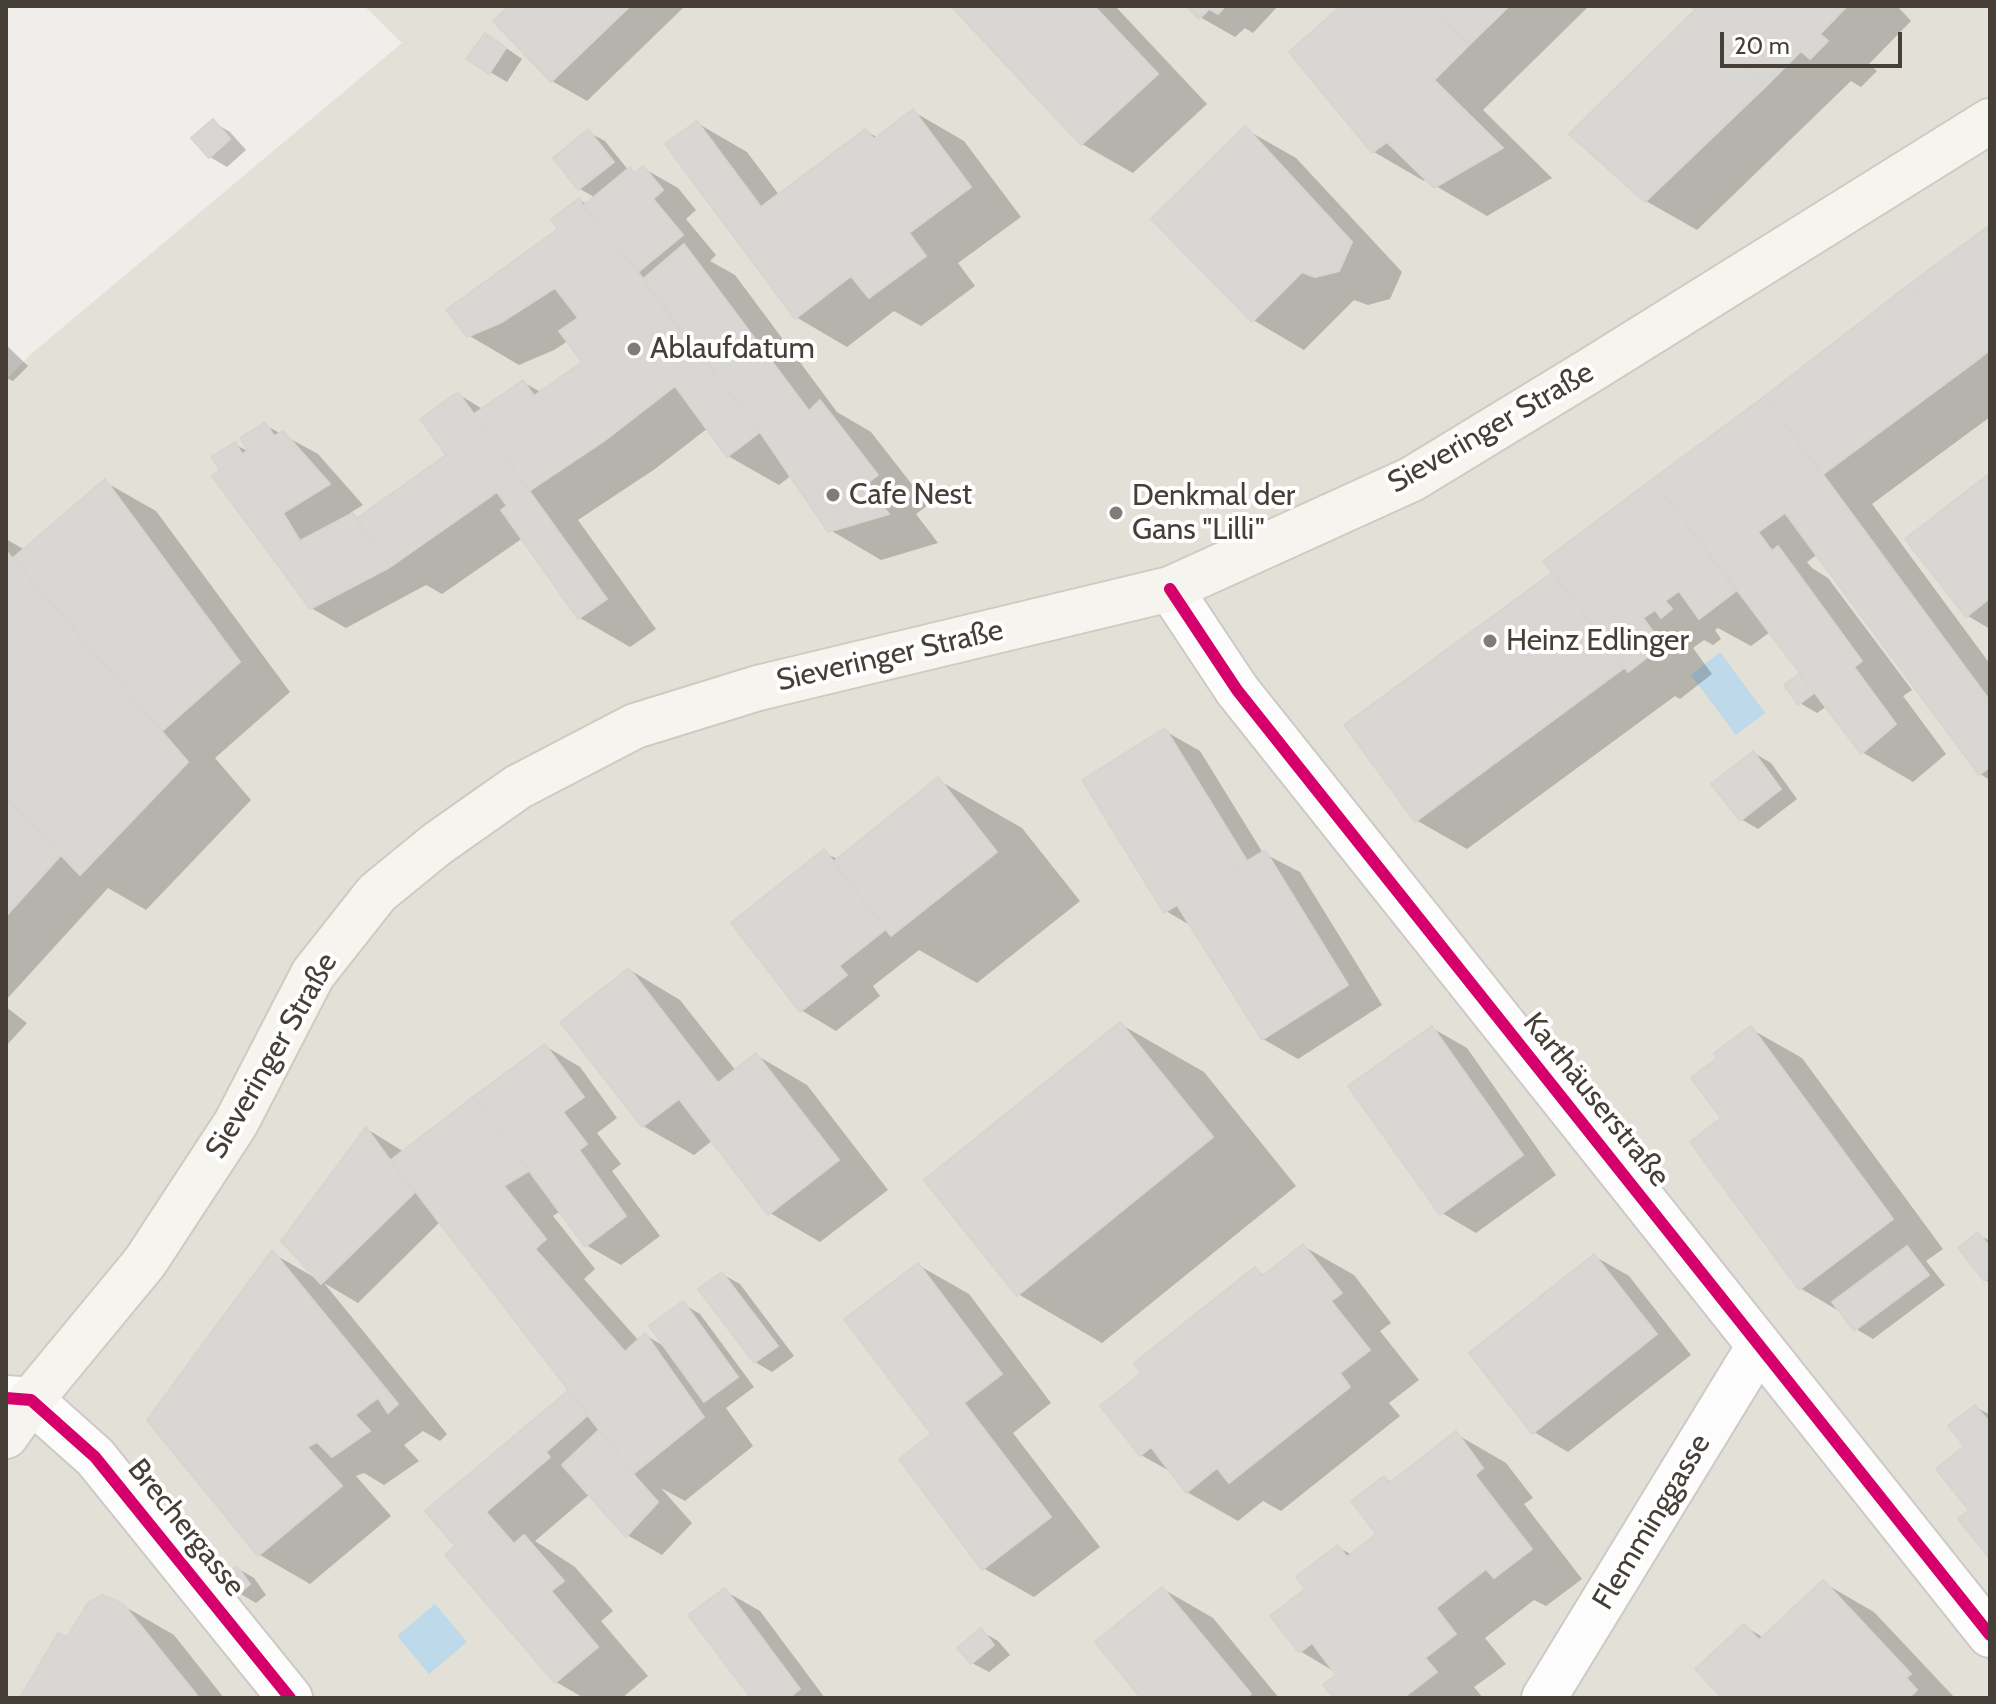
<!DOCTYPE html>
<meta charset="utf-8">
<style>
body{margin:0}
#map{position:relative;width:1996px;height:1704px;overflow:hidden;background:#efeeea;font-family:Cabin,sans-serif}
canvas{display:block}
.frame{position:absolute;inset:0;border:8px solid #453f37;pointer-events:none}
.scale{position:absolute;left:1720px;top:32px;width:182px;height:36px;box-sizing:border-box;border:4px solid #453f37;border-top:0;padding-left:10px;font-size:24px;line-height:28px;white-space:nowrap;color:#453f37;-webkit-text-stroke:6px #fff;paint-order:stroke}
</style>
<div id="map">
<canvas width="1996" height="1704"></canvas>
<div class="frame"></div>
<div class="scale">20 m</div>
</div>
<script>
const g = document.querySelector('canvas').getContext('2d');
g.lineJoin = 'round';
function fillPath(path, color) { g.fillStyle = color; g.fill(path, 'evenodd'); }
function trace(path, color, width, dash) { g.strokeStyle = color; g.lineWidth = width; g.lineCap = dash ? 'butt' : 'round'; g.setLineDash(dash || []); g.stroke(path); }
function label(font, color, halo, rows, align = 'center') {
  g.font = font + ' Cabin,sans-serif'; g.lineWidth = 8; g.setLineDash([]); g.textBaseline = 'middle'; g.strokeStyle = halo; g.fillStyle = color; for (const [text, x, y, turn = 0] of rows) {
    g.save(); g.translate(x, y); g.rotate((+turn || 0) * Math.PI / 180); g.textAlign = isNaN(turn) ? turn : align; if (halo) g.strokeText(text, 0, 0); g.fillText(text, 0, 0); g.restore();
  }
}
fillPath(new Path2D(`
 M364,6H1990V1698H6V380L31,354L402,43Z`), '#e3e0d8');
fillPath(new Path2D(`
 M1720,652L1765,713L1736,735L1691,675Z
 M435,1604L467,1642L429,1674L397,1636Z`), '#bdd9ea');
fillPath(new Path2D(`
 M512,6H685L587,101L552,81Z
 M953,6H1115L1207,104L1133,173L1082,144Z
 M1189,6H1278L1253,33L1245,28L1235,37L1200,17Z
 M1344,6H1589L1483,110L1552,178L1487,216L1436,186L1427,178L1424,181L1374,152Z
 M1694,6H1901L1899,8L1911,21L1869,64L1877,71L1861,87L1851,81L1697,230L1646,201L1698,10Z
 M502,45L522,59L507,82L490,72Z
 M914,112L964,141L1021,217L958,263L975,286L921,326L894,311L847,347L796,317L697,123L747,152L780,196L866,131L878,138Z
 M213,122L230,132L246,150L227,167L210,157Z
 M1245,129L1296,158L1402,272L1390,299L1368,305L1354,300L1304,350L1253,320Z
 M588,132L605,141L629,171L637,174L643,168L678,188L696,210L686,219L716,255L710,261L735,275L837,412L871,432L928,505L916,514L938,543L881,560L830,530L792,475L779,485L728,456L708,428L655,469L578,520L656,629L630,647L580,618L523,538L442,594L426,585L346,628L311,608L223,470L235,444L252,454L265,425L318,454L363,505L350,513L360,519L448,456L458,394L484,410L523,382L542,393L585,362L568,341L554,350L519,365L468,335L561,229L580,200L588,205L596,198L580,189L555,158Z
 M1990,230V417L1872,504L1990,664V780L1980,774L1818,554L1807,562L1812,568L1828,578L1912,690L1903,696L1946,754L1913,782L1862,752L1827,706L1817,713L1800,703L1799,676L1807,681L1770,632L1751,646L1718,628L1715,630L1721,639L1713,645L1704,640L1693,648L1712,674L1680,699L1675,696L1467,849L1416,820L1556,572L1546,561Z
 M6,345L28,366L13,381L6,378Z
 M1990,476V629L1968,616Z
 M105,482L156,511L290,692L215,758L251,800L146,910L108,888L6,1000V539L25,550Z
 M1165,731L1200,751L1263,853L1300,872L1382,1005L1298,1059L1263,1039L1193,927L1166,911Z
 M1754,753L1771,763L1797,799L1758,829L1741,819Z
 M938,780L1022,828L1080,901L977,983L919,950L873,986L880,996L836,1031L801,1010L824,852L839,860Z
 M630,970L680,1000L736,1071L756,1055L807,1085L888,1190L820,1242L770,1213L713,1140L694,1155L643,1126Z
 M6,1007L27,1023L6,1046Z
 M1120,1024L1204,1072L1296,1186L1102,1343L1018,1294Z
 M1432,1028L1467,1048L1556,1175L1476,1233L1442,1213Z
 M1751,1029L1802,1058L1943,1249L1926,1261L1945,1285L1873,1339L1856,1329L1844,1314L1800,1288L1724,1119L1720,1058Z
 M545,1046L580,1067L617,1118L597,1133L621,1164L612,1171L660,1236L621,1265L586,1245L561,1211L553,1216L595,1269L584,1279L639,1341L645,1335L667,1348L683,1304L700,1314L754,1387L726,1408L753,1446L685,1501L661,1488L692,1523L662,1555L627,1535L590,1494L535,1541L575,1567L613,1611L601,1621L648,1676L622,1698H584L556,1682L448,1555L572,1391L441,1221L358,1303L324,1283L447,1434L440,1441L423,1431L404,1445L419,1461L384,1485L364,1473L356,1476L391,1516L310,1584L260,1555L150,1420L272,1253L319,1280L367,1129L404,1152Z
 M1978,1234L1990,1241V1282L1985,1280Z
 M1303,1246L1354,1275L1391,1323L1380,1331L1419,1380L1389,1403L1400,1416L1281,1511L1263,1501L1238,1521L1187,1492L1173,1473L1141,1455L1144,1373L1256,1270L1266,1276Z
 M1594,1256L1629,1276L1691,1355L1568,1452L1534,1432Z
 M918,1265L969,1294L1051,1403L1013,1433L1100,1547L1034,1597L983,1568L934,1434Z
 M722,1274L740,1284L794,1356L772,1372L755,1362Z
 M1976,1407L1990,1415V1556L1972,1511L1967,1447Z
 M1456,1434L1506,1463L1533,1498L1524,1504L1582,1579L1546,1606L1534,1600L1485,1638L1506,1664L1474,1687L1483,1698H1336L1340,1675L1300,1651L1308,1589L1338,1547L1352,1555L1379,1535L1385,1478L1393,1483Z
 M237,1568L254,1578L266,1595L256,1603L239,1593Z
 M1824,1583L1874,1612L1955,1698H1725L1744,1626L1764,1638Z
 M1163,1589L1213,1618L1279,1698H1144Z
 M725,1591L760,1611L825,1698H754Z
 M122,1605L174,1635L224,1698H22L68,1639Z
 M981,1631L998,1641L1010,1655L989,1672L972,1663Z`), '#0003');
const building = new Path2D(`
 M509,6H630L551,82L493,21Z
 M951,6H1094L1158,74L1081,145Z
 M1186,6H1225L1218,14L1209,9L1199,19Z
 M1341,6H1428L1469,45L1434,80L1503,148L1434,188L1387,142L1372,153L1289,52Z
 M1428,6H1509L1469,45Z
 M1691,6H1847L1820,34L1828,41L1810,59L1801,51L1766,86Z
 M1695,10L1766,86L1645,202L1569,134Z
 M485,33L506,48L489,74L466,59Z
 M913,109L971,187L909,233L926,256L869,298L851,276L795,319L665,144L697,121L761,207L865,129L874,139Z
 M213,119L230,139L209,158L191,138Z
 M1245,126L1352,242L1339,271L1315,277L1302,272L1252,322L1151,219Z
 M588,129L614,162L578,190L553,158Z
 M643,166L663,190L653,199L683,235L638,272L583,206L630,167L634,173Z
 M580,198L583,206L638,272L760,432L727,457L675,386L604,441L529,491L474,414L523,380L534,396L582,362L559,331L578,318L555,288L502,322L467,337L446,310L558,229L551,219Z
 M1990,225V350L1972,364L1910,284Z
 M684,244L809,411L820,400L878,475L866,484L889,514L828,532L760,432L642,280Z
 M1910,284L1972,364L1822,475L1765,396Z
 M458,392L607,599L578,619L501,510L507,506L497,492L390,567L356,519L446,455L420,419Z
 M1765,396L1990,701V767L1979,775L1785,513L1758,532L1772,551L1778,546L1862,661L1854,667L1896,724L1861,754L1653,479Z
 M265,422L274,436L283,431L330,484L283,513L300,541L353,513L390,567L310,609L212,476L220,470L211,457L235,442L242,454L248,451L240,438Z
 M1990,473V598L1966,617L1905,539Z
 M105,479L240,662L162,731L13,558Z
 M1653,479L1736,591L1699,619L1679,591L1665,601L1672,609L1661,618L1655,610L1643,618L1663,645L1628,672L1543,561Z
 M6,551L188,762L80,875L6,798Z
 M1553,572L1624,668L1415,822L1344,725Z
 M1799,674L1814,693L1798,705L1784,685Z
 M1165,728L1247,861L1164,913L1082,780Z
 M1753,751L1781,789L1740,821L1711,784Z
 M938,777L997,852L891,936L833,862Z
 M6,798L61,855L6,916Z
 M824,849L886,929L839,966L847,975L800,1012L731,923Z
 M1265,850L1348,985L1262,1040L1177,905Z
 M629,968L718,1083L756,1053L839,1160L768,1215L679,1099L642,1127L560,1022Z
 M1120,1022L1213,1137L1017,1296L924,1180Z
 M1432,1026L1523,1155L1440,1215L1348,1086Z
 M1751,1026L1893,1219L1799,1290L1690,1142L1721,1118L1691,1078L1717,1058L1714,1053Z
 M545,1044L584,1097L563,1112L587,1144L579,1150L626,1216L585,1247L474,1096Z
 M474,1096L529,1171L504,1186L546,1239L535,1249L625,1352L645,1333L704,1417L633,1474L391,1160Z
 M366,1127L414,1193L321,1284L281,1241Z
 M1978,1232L1990,1247V1277L1984,1281L1958,1248Z
 M1303,1244L1342,1293L1331,1301L1370,1350L1340,1373L1350,1387L1229,1483L1217,1468L1186,1493L1151,1447L1140,1456L1100,1406L1141,1373L1134,1363L1255,1267L1262,1276Z
 M1907,1246L1929,1275L1854,1331L1832,1302Z
 M272,1250L398,1404L388,1413L378,1398L355,1415L370,1431L332,1457L317,1442L307,1447L342,1486L258,1556L147,1420Z
 M1594,1254L1657,1334L1532,1434L1469,1353Z
 M918,1263L1002,1374L964,1403L1051,1517L982,1570L899,1459L931,1434L844,1319Z
 M722,1272L778,1346L754,1363L698,1289Z
 M683,1301L738,1377L704,1402L649,1326Z
 M569,1390L589,1414L546,1452L550,1457L486,1512L514,1544L524,1535L564,1581L551,1591L598,1647L555,1683L445,1555L455,1546L425,1511Z
 M1975,1405L1990,1423V1559L1958,1519L1969,1510L1936,1469L1964,1446L1948,1426Z
 M600,1429L633,1474L658,1502L626,1537L562,1465Z
 M1456,1431L1483,1468L1475,1475L1532,1549L1494,1578L1486,1569L1436,1608L1456,1634L1425,1658L1437,1672L1403,1698L1385,1696L1382,1698H1334L1323,1685L1336,1675L1312,1643L1299,1653L1270,1616L1305,1589L1296,1577L1338,1545L1347,1557L1376,1534L1351,1501L1384,1476L1389,1483Z
 M237,1566L250,1584L238,1594L224,1575Z
 M1823,1580L1911,1674L1906,1678L1917,1690L1908,1698H1722L1695,1669L1744,1624L1759,1640Z
 M1162,1587L1251,1694L1245,1698H1141L1095,1642Z
 M725,1588L800,1689L789,1698H751L688,1615Z
 M103,1595L123,1604L199,1698H20L58,1633L67,1637L88,1603Z
 M981,1628L994,1645L971,1664L957,1648Z`);
fillPath(building, '#d9d7d3');
trace(building, '#d7d5d0', 2);
const minor = new Path2D(`
 M1170,589L1237,690L1990,1635
 M6,1398L31,1400L95,1457L290,1698
 M1544,1698L1759,1346`);
const secondary = new Path2D(`
 M6,1436L31,1400L145,1262L236,1123L313,974L377,893L437,844L518,787L635,726L758,688L1170,589L1412,479L1586,373L1990,121`);
trace(minor, '#cccac6', 48);
trace(secondary, '#cecbc1', 48);
trace(minor, '#fdfcfc', 44);
trace(secondary, '#f6f4ef', 44);
trace(new Path2D(`
 M1170,589L1237,690L1990,1635
 M6,1398L31,1400L95,1457L290,1698`), '#d6006c', 12);
for (const [x, y, r, color] of [
 [634,349,8,"#807c76"],
 [833,495,8,"#807c76"],
 [1116,513,8,"#807c76"],
 [1490,641,8,"#807c76"]
]) { const dot = new Path2D(); dot.arc(x, y, r, 0, 2 * Math.PI); g.fillStyle = color; g.fill(dot); trace(dot, '#fff', 3); }
label('30px', '#453f37', '#fff', [
 ["Ablaufdatum",650,349],
 ["Cafe Nest",849,495],
 ["Denkmal der",1132,496],
 ["Gans \"Lilli\"",1132,530],
 ["Heinz Edlinger",1506,641]
], 'left');
label('30px', '#453f37', '#fff', [
 ["Sieveringer Straße",1491,428,-30],
 ["Sieveringer Straße",890,656,-13],
 ["Sieveringer Straße",272,1056,-60],
 ["Karthäuserstraße",1596,1100,51],
 ["Flemminggasse",1652,1522,-59],
 ["Brechergasse",186,1528,51]
]);
</script>
